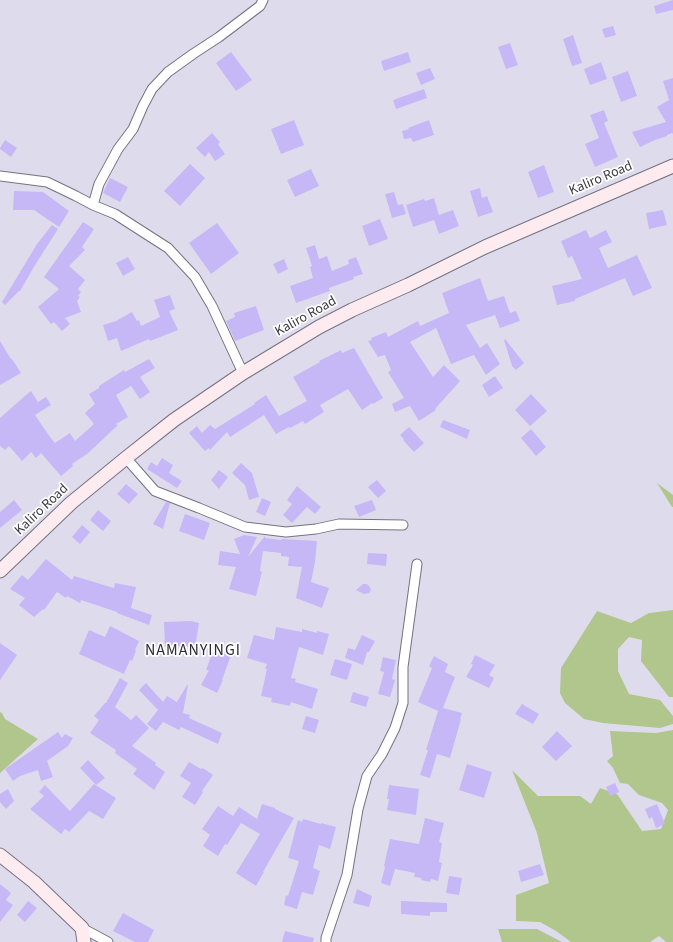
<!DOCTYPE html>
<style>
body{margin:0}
canvas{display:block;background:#dedcec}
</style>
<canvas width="673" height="942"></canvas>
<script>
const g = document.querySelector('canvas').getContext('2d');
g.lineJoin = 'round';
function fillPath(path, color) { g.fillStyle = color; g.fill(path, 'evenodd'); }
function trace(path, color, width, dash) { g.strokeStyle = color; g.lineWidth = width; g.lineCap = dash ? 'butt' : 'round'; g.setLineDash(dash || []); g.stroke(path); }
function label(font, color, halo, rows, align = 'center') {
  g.font = font + ' "Source Sans 3",sans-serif'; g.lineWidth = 3.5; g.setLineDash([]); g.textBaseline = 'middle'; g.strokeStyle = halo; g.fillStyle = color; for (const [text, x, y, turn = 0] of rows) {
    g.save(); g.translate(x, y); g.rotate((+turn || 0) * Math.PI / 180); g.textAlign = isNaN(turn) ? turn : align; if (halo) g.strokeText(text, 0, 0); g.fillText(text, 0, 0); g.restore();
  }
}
fillPath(new Path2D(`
 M657,483L673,495V507H672Z
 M673,610V697H669L641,661L642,640L629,637L618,649V671L629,694L660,700L673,716V724L660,728L603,723L584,719L565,703L560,693L561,668L597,611L631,623L649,613Z
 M0,712L2,713L5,719L38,739L0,773Z
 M673,730V942H666L659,936L650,942H571L556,931L540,922L516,921V895L549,883L537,833L512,770L538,796H580L591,804L600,788L617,794L642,831L661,829L668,810L662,803L639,795L628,784L620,783L613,768L607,761L613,756L610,731L656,733Z
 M498,929H537L562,942H502Z`), '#b1c68c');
fillPath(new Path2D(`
 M673,0V10L656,14L654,6Z
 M613,26L616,35L605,38L602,29Z
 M573,35L582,63L572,66L563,39Z
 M510,43L518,65L506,69L498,47Z
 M231,52L252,80L236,91L216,63Z
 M408,52L411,62L384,71L381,61Z
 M601,62L607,79L590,85L584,69Z
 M430,68L435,79L421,85L416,73Z
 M628,71L637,96L621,102L612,77Z
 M673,78V134L672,133L667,135V136L655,140L640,147L632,132L666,122L657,107L669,100L663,81Z
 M424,89L427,98L396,109L393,100Z
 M604,110L608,121L604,123L618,157L595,167L585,144L599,138L590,115Z
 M294,120L304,145L281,154L271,129Z
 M429,120L434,135L413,142L411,138L404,139L402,131L409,129L408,128Z
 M212,133L220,142L218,144L225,154L215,161L209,152L205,157L196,148Z
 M5,140L17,148L11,157L0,149V148Z
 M190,164L205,178L180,206L164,191Z
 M544,165L554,192L538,198L528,172Z
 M311,169L319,186L295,197L287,180Z
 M110,178L128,187L120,202L103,193Z
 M480,188L482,198L487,196L493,212L478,217L470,191Z
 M14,191L43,192L69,211L59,227L34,210H13Z
 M394,192L398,205L403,204L406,214L392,218L385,194Z
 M434,198L439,215L453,210L459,226L439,234L434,220L413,227L406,205L424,199L425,201Z
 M663,210L667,225L649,229L646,213Z
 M380,219L388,239L369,246L362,226Z
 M83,222L94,229L82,247L85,250L69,266L85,280L78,289L81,292L78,296L80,297L77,301L81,312L65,318L70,324L62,331L54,322L51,324L38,307L59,289L44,277Z
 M217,223L239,253L211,274L189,243Z
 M52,225L58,229L35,265L20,291H19L5,305L2,302L37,244Z
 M586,230L590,238L606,230L612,242L599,248L608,268L637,255L652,288L633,296L625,278L575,299V301L557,305L552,286L582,279L572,256L568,258L561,241Z
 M315,245L319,259L327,256L332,271L349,264L348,260L356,257L363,274L353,277L354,279L329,288L330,291L296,303L290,286L313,278L310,267L312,266L306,248Z
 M128,257L135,269L123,276L116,263Z
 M284,259L288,269L278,274L273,264Z
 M480,278L488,301L504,296L510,313L516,311L520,321L500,328L495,315L466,325L480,348L487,343L500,364L486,375L474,355L451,364L436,328L410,342L433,377L444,365L460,381L435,409L436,410L419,421L410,406L395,412L392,404L404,398L388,372L391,370L385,355L378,357L368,341L372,340L371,338L386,332L388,337L418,321L420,326L449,313L442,293Z
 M170,295L175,309L169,311L178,330L150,341L149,339L121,351L117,338L108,341L103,325L116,321L132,312L137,321L139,320L141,326L160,317L154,300Z
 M256,306L264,330L235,341L226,321L235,317L234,313Z
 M505,339L524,363L516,370L512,366L504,340Z
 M0,341L11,359H12L21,373L0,385Z
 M354,348L383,398L373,404L372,403L362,410L348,389L320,405L324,412L305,424L303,421L290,428L289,427L276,434L264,415L230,437L227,432L210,450L209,448L205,451L189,433L197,426L202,433L210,425L215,429L255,404L254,403L266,395L279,416L307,401L293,377L320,362L319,361L341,350L342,353Z
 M149,359L155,368L140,377L150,392L140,399L131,386L116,395L128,417L116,424L118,425L87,454L72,464L73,466L61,476L41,453L36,458L31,452L22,461L9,446L5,450L0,446V418L26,395L31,391L38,402L46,397L51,405L35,415L50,437L55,443L70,433L75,441L94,424L85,413L95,404L89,394L99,388V386L124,370L125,372Z
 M495,376L503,388L489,397L482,385Z
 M531,394L547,411L530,426L515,410Z
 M443,420L470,430L467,439L440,427Z
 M409,427L424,443L414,452L403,440L404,439L400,435Z
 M531,429L546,447L536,456L521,438Z
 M162,458L173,465L169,473L182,481L177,488L147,469L151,462L157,466Z
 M241,463L252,473L259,497L249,500L245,485L232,473Z
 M219,470L228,477L219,489L211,480Z
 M377,480L386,491L378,498L368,487Z
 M126,484L138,494L129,504L117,494Z
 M297,486L321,507L315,514L307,507L292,523L283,515L292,504L287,500Z
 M262,498L271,502L265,516L256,512Z
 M14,500L22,510L0,528V512Z
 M372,500L376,510L359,517L354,506Z
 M166,502L170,503L163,529L153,524Z
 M98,510L111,521L103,531L90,520Z
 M185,514L210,523L204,540L179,531Z
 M82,525L90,532L80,544L72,537Z
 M244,535L257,537L248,557L265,536V538L281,540L282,539L317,541L315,562L311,582L329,588L322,608L296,598L302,567L288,566L289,557L281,556V553L263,551L260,571L262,572L256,596L229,589L236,567L218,565L220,551L240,554L234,539Z
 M368,553L387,554L386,566L367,564Z
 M46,559L72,580L74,576L114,588L115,583L136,587L131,608L152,615L149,625L117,613V612L81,600L80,603L67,596L66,598L57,592L44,610L43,609L34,617L19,605L25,598L10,589L22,575L28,580Z
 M363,584H366L368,585L370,587L371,590L369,593L364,594L356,590Z
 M191,621L199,623L195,648L185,646L165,647L164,622Z
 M110,626L139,641L135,650L136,651L132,661L130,660L124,674L79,654L89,630L105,637Z
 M276,627L302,632V629L317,633V631L329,634L323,655L299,647L291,678L296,679L295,682L318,689L312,709L291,702L290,706L271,702L272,698L261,696L267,669H265L267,664L247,658L254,635L274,640Z
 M362,635L375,641L369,652H367L363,665L345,658L348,648L355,650Z
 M0,643L17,655L0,680Z
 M214,648L231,655L222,680H223L217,693L201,685L209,670H206Z
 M475,655L495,665L489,675L494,678L489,688L466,677L473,665L471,664Z
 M434,656L448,664L445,672L455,677L443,708L462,713L460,719H461L450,758L437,754L430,778L420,775L428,750H426L438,711L418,702L432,668L429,666Z
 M383,657L396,660L392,679L395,680L390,697L378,694L384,672L380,671Z
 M335,659L352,664L347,680L330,675Z
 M120,678L128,683L115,707L131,720L136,715L149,728L132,746L156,763L155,765L165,772L154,790L133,774L137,769L115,753L116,750L90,733L99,720L94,716L105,703H106Z
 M146,683L163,702L167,696L177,702L187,685H188L183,713L190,715L189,718L222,733L218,744L181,727L179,730L163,722L156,731L147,724L158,710L139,690Z
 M353,692L369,697L366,707L350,702Z
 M522,704L539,714L533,724L515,714Z
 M306,716L319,720L315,733L302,729Z
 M557,731L572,746L556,761L542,747Z
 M58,732L62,738L65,734L73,738L68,746L47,761L53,777L41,781L38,770L20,776L13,781L5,769Z
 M88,760L105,778L96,785L80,768Z
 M189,762L201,769L203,768L213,775L202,791L203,792L195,805L182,797L191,783L180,776Z
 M467,764L492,772L484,798L459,790Z
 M615,783L619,792L610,796L606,787Z
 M94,784L116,798L103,819L89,811L69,832L65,829L61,834L30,809L44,796L39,792L45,785L70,811Z
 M389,785L419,789L416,815L387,810L389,799H387Z
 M8,789L14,801L6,809L0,802V794Z
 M262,804L275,808V809L294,818L263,872H264L256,886L236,873L260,834L241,823L227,845L225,844L218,856L203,846L210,835L202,829L218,806L233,816L239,807L257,819Z
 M657,804L665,824L656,828L652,817L649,819L645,809Z
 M425,818L444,823L439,842L442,843L439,862L442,863L438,881L431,879L430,882L421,880L422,878L414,877L415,873L395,869L390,886L381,883L385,867L384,866L390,839L419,844Z
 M303,819L321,824V823L336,827L330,849L319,845L313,868L320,871L313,895L302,892L297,909L284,905L286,895L288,896L299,861L288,858L298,820L302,822Z
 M540,864L544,875L521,882L518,871Z
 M449,876L462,878L459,895L446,893Z
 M0,884L11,893L6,900L13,905L0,922Z
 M357,889L372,896L369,907L353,903Z
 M28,901L37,908L25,922L17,915Z
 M401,901L447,903V912H430V916L401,914Z
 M123,913L154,930L148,942H135L113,931Z
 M285,931L314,938L313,942H282Z`), '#c6b8f6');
const street = new Path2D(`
 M0,176L47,182L76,196L93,205L115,214L168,248L195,277L212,306L243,373
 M93,205L99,184L118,149L133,129L143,106L152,89L168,72L193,54L219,37L260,6L263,0
 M126,458L155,491L199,508L245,527L286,532L316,529L339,524L403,525
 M82,928L108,942
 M326,942V938L347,875L358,809L367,776L382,754L395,728L403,703V667L417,564`);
const secondary = new Path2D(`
 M0,571L71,503L126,458L174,420L243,373L319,327L352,310L408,285L485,247L673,166
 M0,855L34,882L82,928L84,942`);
trace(street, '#747381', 11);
trace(secondary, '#747381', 15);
trace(street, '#fff', 9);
trace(secondary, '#fdebef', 13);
label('14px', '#3d3c42', '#fff', [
 ["Kaliro Road",601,179,-23],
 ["Kaliro Road",306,317,-29],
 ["Kaliro Road",42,510,-43]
]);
g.letterSpacing = '1px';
label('16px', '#2d2b37', '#fff', [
 ["NAMANYINGI",193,651]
]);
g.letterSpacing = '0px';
</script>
